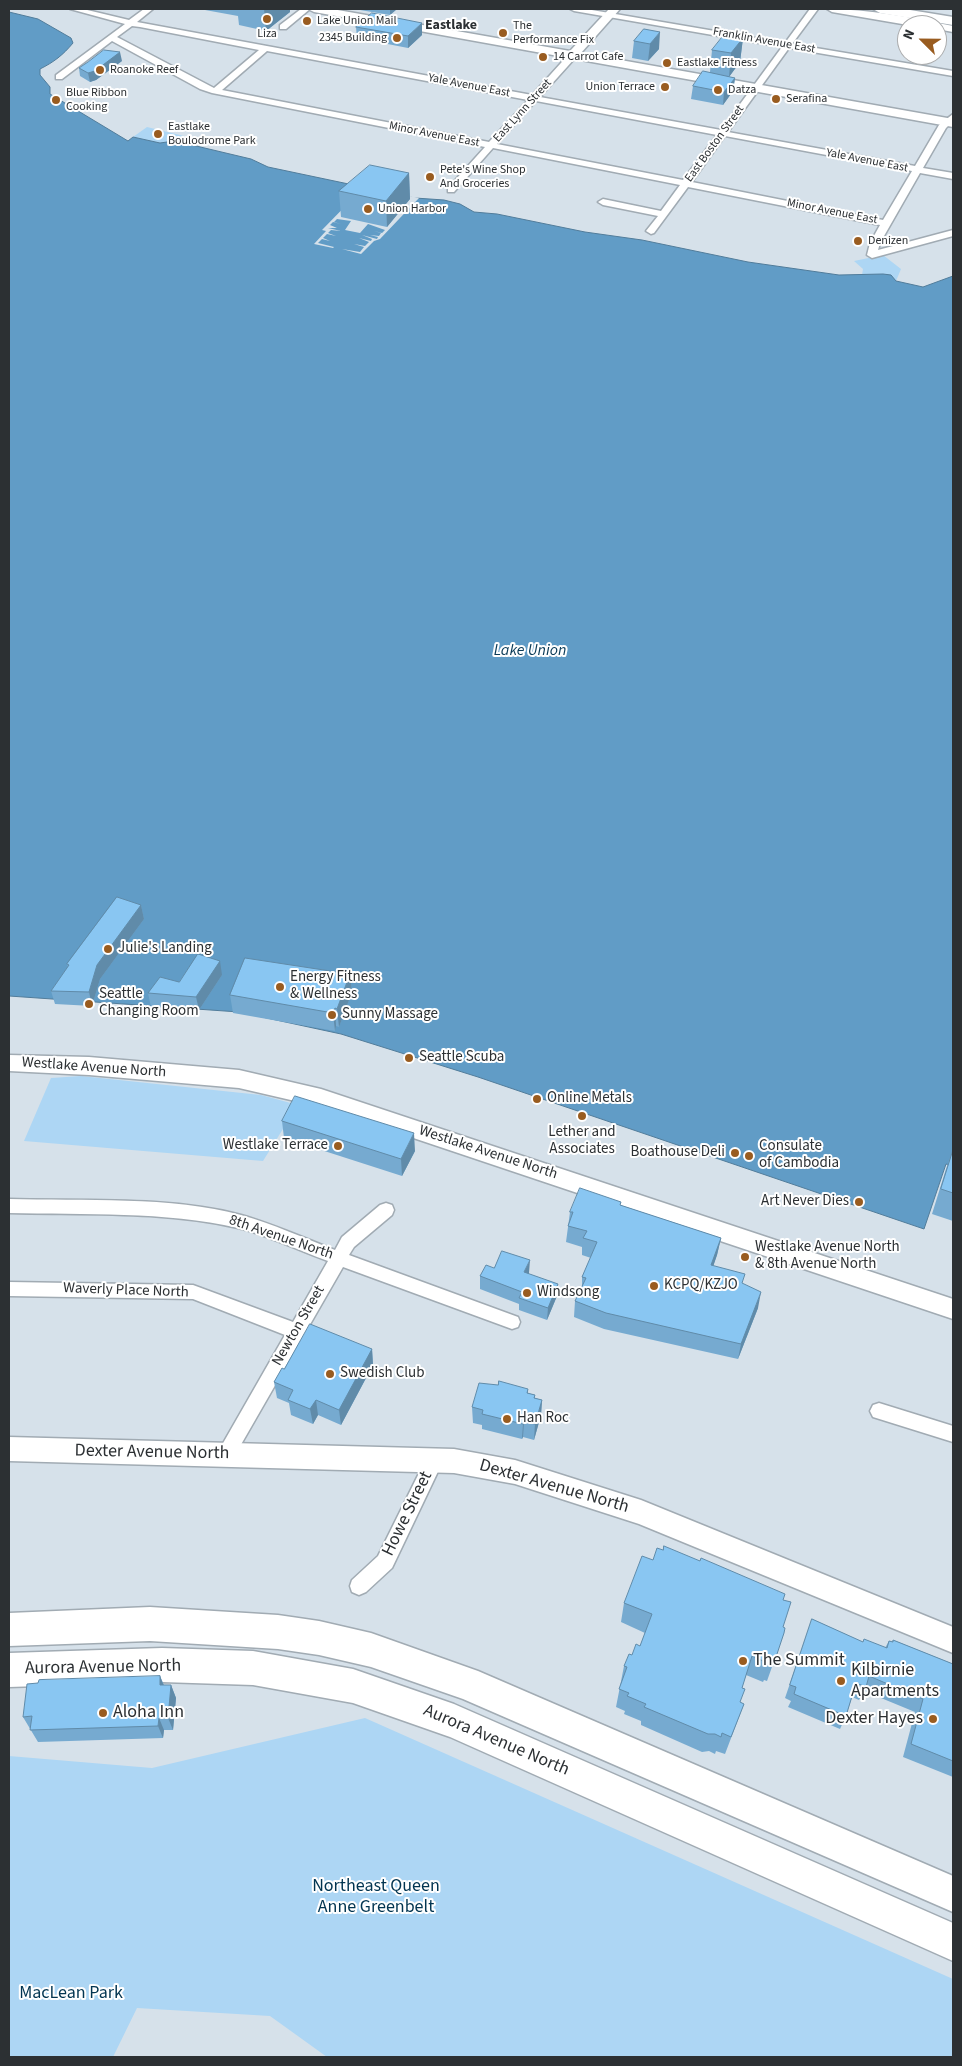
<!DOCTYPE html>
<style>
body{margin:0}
#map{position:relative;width:962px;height:2066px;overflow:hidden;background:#d6e1ea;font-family:"Source Sans 3",sans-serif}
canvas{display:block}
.frame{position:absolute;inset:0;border:10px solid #2c3033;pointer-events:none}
.north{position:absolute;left:897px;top:15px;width:50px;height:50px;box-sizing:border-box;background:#fff;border:1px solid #abacad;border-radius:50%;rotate:293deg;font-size:14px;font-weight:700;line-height:20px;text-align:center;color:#2c3033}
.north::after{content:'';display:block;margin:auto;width:18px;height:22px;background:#995c20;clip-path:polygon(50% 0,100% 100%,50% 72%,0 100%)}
</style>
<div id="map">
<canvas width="962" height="2066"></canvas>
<div class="frame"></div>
<div class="north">N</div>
</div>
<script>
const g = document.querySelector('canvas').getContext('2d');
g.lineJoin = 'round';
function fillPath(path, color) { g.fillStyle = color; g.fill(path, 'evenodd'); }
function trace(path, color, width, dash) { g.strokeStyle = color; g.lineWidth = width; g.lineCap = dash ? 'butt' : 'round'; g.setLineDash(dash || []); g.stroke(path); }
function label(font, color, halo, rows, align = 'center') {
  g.font = font + ' "Source Sans 3",sans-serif'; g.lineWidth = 4; g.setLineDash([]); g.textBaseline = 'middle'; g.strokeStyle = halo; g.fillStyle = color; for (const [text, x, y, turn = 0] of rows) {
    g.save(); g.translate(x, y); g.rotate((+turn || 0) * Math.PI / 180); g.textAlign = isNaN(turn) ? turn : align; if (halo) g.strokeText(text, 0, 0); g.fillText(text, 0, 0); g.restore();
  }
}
fillPath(new Path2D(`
 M147,127L188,137L183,142L160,143L133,137Z
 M883,255L901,269L896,281L873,275H862L863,269L854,261Z
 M81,1076L261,1095L298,1105L263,1161L24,1141L51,1078Z
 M365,1718L953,1979V2057H327L270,2016L137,2008L113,2057H9V1756L152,1768Z`), '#add6f4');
const water = new Path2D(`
 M9,12L38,19L71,38L73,43C63,55 54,62 40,69V75L50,87V94L128,141L133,137L160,143L174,141L192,143V145L251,159L268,167L415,198L444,200L460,204L474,212L497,214L585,232L642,240L748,262L839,275L883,274L891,275L896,281L923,287L953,276V1166L946,1164L924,1229L478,1077L341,1034L239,1012L9,996Z`);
fillPath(water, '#619cc6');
trace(water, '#517c9a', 1);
fillPath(new Path2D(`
 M365,186L419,198L380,239L374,241L361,254L342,249L360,252L364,247L354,244L365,246L369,242L359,238L371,241L372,239L362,235L377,239L378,237L370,235L379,236L381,233L374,231L382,233L385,230L368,224L360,233L345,230L351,221L337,219L334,222L341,224L333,222L330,225L337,228H328L341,231L331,230L328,233L336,236L327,234L323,238L330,241L322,239L318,243L334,247L333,248L314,244L326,231L322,230Z`), '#d6e1ea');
const street = new Path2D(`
 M70,9H83L129,20L144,9H153L137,22L532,95L570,53H576V57L540,97L721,130L782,47L574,11L570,9H586L785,43L810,9H818L792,44L953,71V76L789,48L728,132L915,166L939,125L953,114V121L946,128L923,168L953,173V179L920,173L880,243L878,250L953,230V236L872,258L867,255L870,243L880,225L688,187L654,233L651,234L646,231L658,216L603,205L598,202L603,199L661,211L680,185L493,148L454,192H448V188L485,147L212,93L200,89L112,41L62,79H56V75L125,24ZM132,26L140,27L259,50L214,88L117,37ZM267,51L528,100L489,142L222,90ZM536,101L717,135L683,180L497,144ZM725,136L912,171L883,220L692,182Z
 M301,9H310L286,29H280V25Z
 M9,1199C81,1201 173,1196 241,1215C273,1224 304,1238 335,1250L342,1237L380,1205L386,1203L392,1205L394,1210L392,1215L354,1247L349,1255L518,1317L520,1322L518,1327L512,1329L343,1267L239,1448L234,1461L228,1463L222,1461L219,1455L222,1445L285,1335L193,1299L9,1296V1282L193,1285L293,1322L328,1261C299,1251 268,1235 238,1228C164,1211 85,1215 9,1213Z
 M879,1403L953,1426V1442L873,1417L870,1411L873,1405Z
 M434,1453L440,1455L443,1461L392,1568L366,1592L359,1595L352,1592L350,1586L352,1580L378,1556L428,1455Z`);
const secondary = new Path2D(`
 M308,9H332L570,51L609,9H620L581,53L953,119V127L314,12Z
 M827,9C869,9 913,18 953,26V32L937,29V25H908L832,12Z
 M9,1055L89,1057L239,1070L321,1089L953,1299V1319L321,1107L239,1088L89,1075L9,1071Z
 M9,1437L454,1449L515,1460L641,1500L953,1627V1653L639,1524L515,1484L454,1473L9,1461Z`);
const highway = new Path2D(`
 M873,9H904L953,17V25L880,13Z
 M150,1607L278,1615L319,1621L371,1633L478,1671L953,1876V1912L463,1699L371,1667L319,1655L278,1649L150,1641L9,1646V1613Z
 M162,1648L253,1651L353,1669L454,1704L953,1923V1961L450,1737L353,1703L253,1685L162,1682L9,1687V1653Z`);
trace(street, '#a1abb3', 3);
trace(secondary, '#a1abb3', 3);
trace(highway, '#a1abb3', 3);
fillPath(street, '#fff');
fillPath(secondary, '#fff');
fillPath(highway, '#fff');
fillPath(new Path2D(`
 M205,9H290V12L266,31L239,25L238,16L205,10Z
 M354,9H397L390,15Z
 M356,27L422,35L408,48L357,38Z
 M644,29L659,49L648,61L632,58L634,41Z
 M743,38L740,62L729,77L735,78L733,91L723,105L691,99L693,86L710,72L712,50Z
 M122,61L96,80L90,82L80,76L79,68Z
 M409,173L410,199L387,227L341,217L339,191Z
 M141,905L144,919L100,979L92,1006L55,1004L51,991L68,967L67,964Z
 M350,974L352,992L339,1027L336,1026L335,1031L233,1013L230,995Z
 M222,975L199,1010L151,1007L148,993L179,982Z
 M282,1121L415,1151L402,1176L284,1138Z
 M953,1149V1221L932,1214L946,1169Z
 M621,1202L620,1205L721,1238L717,1255L713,1266L743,1284L758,1308L738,1359L604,1329L574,1317L575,1301L582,1287V1277L591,1258L582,1255V1247L566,1242L570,1212Z
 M494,1268L529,1273V1274L557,1296L547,1320L519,1310V1304L480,1289V1276Z
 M372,1349L373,1365L341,1425L318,1415L313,1424L291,1415L289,1403L277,1398L274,1382L284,1369Z
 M528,1389V1393L535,1395V1398L542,1400L541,1415L534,1440L523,1437L522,1439L482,1429V1425L473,1423L472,1407Z
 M653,1560L783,1600V1627L784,1633L767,1681L764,1680L763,1682L746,1675L742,1688L740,1702L744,1704L725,1754L716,1751L715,1754L709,1751L702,1752L641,1725V1721L624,1714L625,1711L616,1707L624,1666L640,1646L645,1633L621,1622L624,1603Z
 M812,1619L862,1642L885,1648L889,1641L892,1642L893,1640L953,1664V1777L903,1757L915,1712L864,1691L859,1700L852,1697L846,1716L840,1729L788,1707L791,1701L785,1698Z
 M160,1676L164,1685H171L176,1698L173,1730H164L163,1738L38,1742L23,1717Z`), '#76aad0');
fillPath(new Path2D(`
 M264,9H290V12L266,31Z
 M390,9H397L390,15Z
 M422,23V35L408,48V36Z
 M660,32L659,49L648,61L650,44Z
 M743,38L740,62L729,77L731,53Z
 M120,52L122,61L96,80L90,82L88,73Z
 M735,78L733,91L723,105L724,92Z
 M409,173L410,199L387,227L386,201Z
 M141,905L144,919L100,979L92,1006L89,992L97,965Z
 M220,961L222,975L199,1010L196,997Z
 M350,974L352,992L339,1027L337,1009Z
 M335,1008L336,1026L335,1031L333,1013Z
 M414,1133L415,1151L402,1176L401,1159Z
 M721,1238L717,1255L708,1282L711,1265Z
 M530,1260L529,1273L524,1285V1272Z
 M558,1284L557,1296L547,1320L548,1308Z
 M761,1292L758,1308L738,1359L741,1344Z
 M372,1349L373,1365L341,1425L339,1410Z
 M316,1400L318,1415L313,1424L310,1409Z
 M542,1400L541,1415L534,1440L535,1424Z
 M524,1422L523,1437L522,1439L523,1424Z
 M160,1676L165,1689L160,1685Z
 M171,1685L176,1698L173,1730L168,1718Z
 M159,1718L164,1730L163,1738L158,1726Z`), '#608ba9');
const building = new Path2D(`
 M372,13L422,23L408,36L356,27Z
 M644,29L660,32L650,44L634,41Z
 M724,35L743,38L731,53L712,50Z
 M104,50L120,52L95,71L88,73L79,68L88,62Z
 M703,71L735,78L724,92L693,86Z
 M370,165L409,173L386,201L339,191Z
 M117,897L141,905L97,965L89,992L51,991L69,965L67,964Z
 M198,954L220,961L196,997L148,993L160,977L179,982Z
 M245,958L350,974L337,1009L335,1008L333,1013L230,995Z
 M295,1096L414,1133L401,1159L282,1121Z
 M953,1150V1193L941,1189Z
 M580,1188L621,1202L620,1205L721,1238L711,1265L745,1274L742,1283L761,1292L741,1344L606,1313L575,1301L586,1278L582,1277L597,1242L583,1238L587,1231L568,1226L573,1212H570Z
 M502,1251L530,1260L524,1272L558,1284L548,1308L519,1298L522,1292L480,1276L486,1265L494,1268Z
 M310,1324L372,1349L339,1410L316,1400L310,1409L288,1400L293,1390L274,1382L282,1368L284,1369Z
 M499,1381L528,1389L527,1393L535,1395L534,1398L542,1400L535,1424L524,1422L523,1424L482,1414L483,1410L472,1407L479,1383L498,1385Z
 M664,1546L700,1561L701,1558L785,1594L783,1600L791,1602L783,1627L785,1628L784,1633L774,1663L771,1661L770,1664L752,1656L742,1688L745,1689L740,1702L744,1704L731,1737L722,1733L721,1737L715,1734H708L644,1707L646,1704L627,1696L629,1693L619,1689L627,1667L624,1666L629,1654L632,1655L636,1644L640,1646L652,1614L624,1603L642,1556L653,1560L657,1548L663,1550Z
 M812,1619L863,1642L864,1639L887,1648L889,1641L893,1642V1640L953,1664V1761L911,1744L923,1699L869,1676L866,1687L856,1683L846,1716L794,1694L796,1687L790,1685Z
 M160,1676V1685H171L168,1718H159L158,1726L30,1730L32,1716L23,1717L27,1684L38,1683L39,1680Z`);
fillPath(building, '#89c6f2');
trace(building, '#608ba9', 1);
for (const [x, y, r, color] of [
 [267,19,5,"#995c20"],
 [307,21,5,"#995c20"],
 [503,33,5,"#995c20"],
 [397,38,5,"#995c20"],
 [543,57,5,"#995c20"],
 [667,63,5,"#995c20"],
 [100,70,5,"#995c20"],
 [665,87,5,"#995c20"],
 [718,90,5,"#995c20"],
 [776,99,5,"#995c20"],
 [56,100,5,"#995c20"],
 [158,134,5,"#995c20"],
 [430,177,5,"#995c20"],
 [368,209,5,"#995c20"],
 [858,241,5,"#995c20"],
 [108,949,5,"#995c20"],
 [280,987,5,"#995c20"],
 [89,1004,5,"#995c20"],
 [332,1015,5,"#995c20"],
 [409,1058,5,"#995c20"],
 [537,1099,5,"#995c20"],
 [582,1116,5,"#995c20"],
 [338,1146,5,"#995c20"],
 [735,1153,5,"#995c20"],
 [749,1156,5,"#995c20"],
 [859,1202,5,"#995c20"],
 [745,1257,5,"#995c20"],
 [654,1286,5,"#995c20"],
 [527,1293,5,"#995c20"],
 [330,1374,5,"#995c20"],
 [507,1419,5,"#995c20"],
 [743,1661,5,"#995c20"],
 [841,1681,5,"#995c20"],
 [103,1713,5,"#995c20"],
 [933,1719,5,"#995c20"]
]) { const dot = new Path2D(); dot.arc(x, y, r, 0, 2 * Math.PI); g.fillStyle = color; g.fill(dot); trace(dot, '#fff', 2); }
label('12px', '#2c3033', '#fff', [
 ["Lake Union Mail",317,21],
 ["The",513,26],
 ["Performance Fix",513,40],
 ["Liza",267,34,"center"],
 ["2345 Building",387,38,"right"],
 ["14 Carrot Cafe",553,57],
 ["Eastlake Fitness",677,63],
 ["Roanoke Reef",110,70],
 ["Union Terrace",655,87,"right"],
 ["Datza",728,90],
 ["Blue Ribbon",66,93],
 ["Cooking",66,107],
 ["Serafina",786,99],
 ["Eastlake",168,127],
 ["Boulodrome Park",168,141],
 ["Pete's Wine Shop",440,170],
 ["And Groceries",440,184],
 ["Union Harbor",378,209],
 ["Denizen",868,241]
], 'left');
label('12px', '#2c3033', '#fff', [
 ["Franklin Avenue East",764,41,10],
 ["Yale Avenue East",469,86,11],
 ["East Lynn Street",523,111,-48],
 ["Minor Avenue East",434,135,11],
 ["East Boston Street",715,144,-54],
 ["Yale Avenue East",867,161,11],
 ["Minor Avenue East",832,212,11]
]);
label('bold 14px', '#2c3033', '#fff', [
 ["Eastlake",451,26]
]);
label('15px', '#2c3033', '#fff', [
 ["Julie's Landing",118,949],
 ["Energy Fitness",290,978],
 ["& Wellness",290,995],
 ["Seattle",99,995],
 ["Changing Room",99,1012],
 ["Sunny Massage",342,1015],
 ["Seattle Scuba",419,1058],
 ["Online Metals",547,1099],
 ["Lether and",582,1133,"center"],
 ["Associates",582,1150,"center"],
 ["Westlake Terrace",328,1146,"right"],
 ["Consulate",759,1147],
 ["of Cambodia",759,1164],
 ["Boathouse Deli",725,1153,"right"],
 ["Art Never Dies",849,1202,"right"],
 ["Westlake Avenue North",755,1248],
 ["& 8th Avenue North",755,1265],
 ["KCPQ/KZJO",664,1286],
 ["Windsong",537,1293],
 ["Swedish Club",340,1374],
 ["Han Roc",517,1419]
], 'left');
label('15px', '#2c3033', '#fff', [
 ["Westlake Avenue North",94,1068,4],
 ["Westlake Avenue North",488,1153,18],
 ["8th Avenue North",281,1238,19],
 ["Waverly Place North",126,1291,2],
 ["Newton Street",299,1326,-60]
]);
label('italic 16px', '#093a57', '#fff', [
 ["Lake Union",530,651]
]);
label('18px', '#2c3033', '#fff', [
 ["Dexter Avenue North",152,1453,1],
 ["Dexter Avenue North",554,1487,16],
 ["Howe Street",408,1514,-64],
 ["Aurora Avenue North",103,1668,-1],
 ["Aurora Avenue North",496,1741,23]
]);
label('18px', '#2c3033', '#fff', [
 ["The Summit",753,1661],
 ["Kilbirnie",851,1671],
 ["Apartments",851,1692],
 ["Aloha Inn",113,1713],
 ["Dexter Hayes",923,1719,"right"]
], 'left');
label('18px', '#023551', '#fff', [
 ["Northeast Queen",376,1887],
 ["Anne Greenbelt",376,1908],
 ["MacLean Park",71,1994]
]);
</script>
